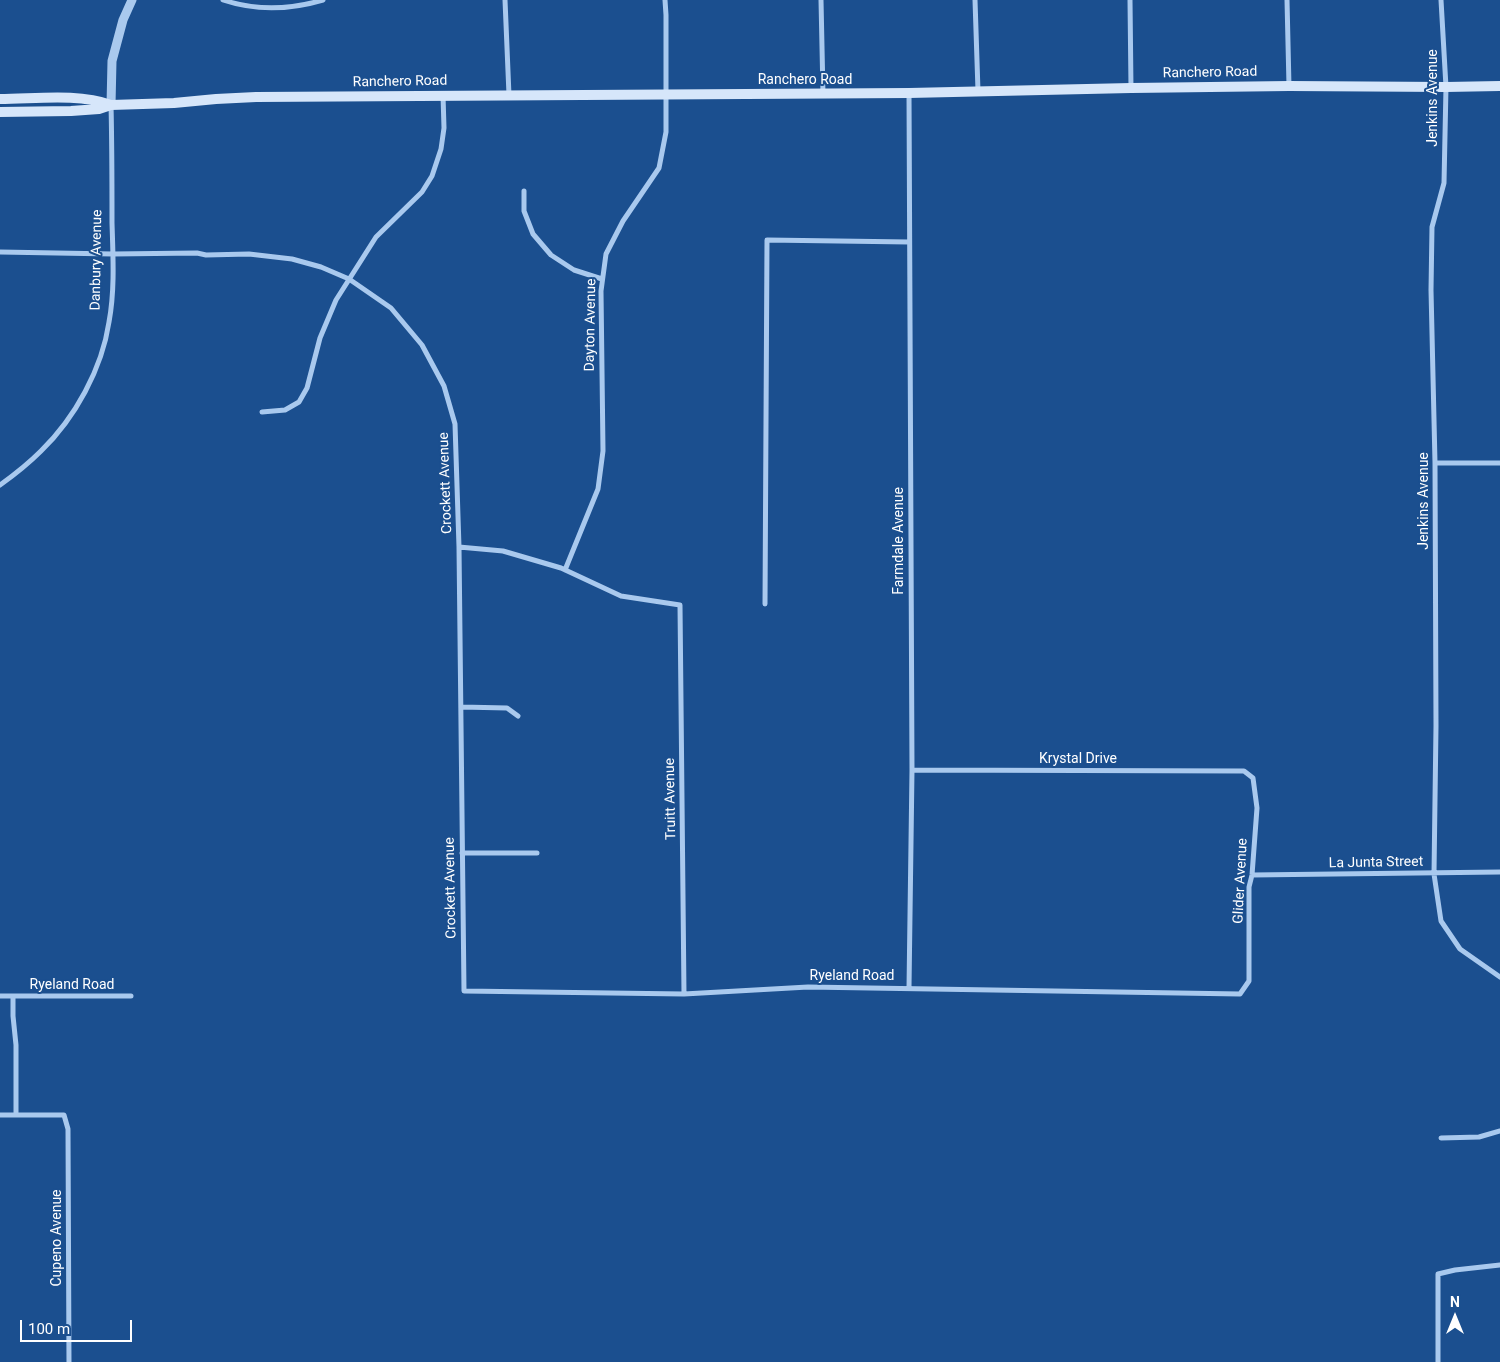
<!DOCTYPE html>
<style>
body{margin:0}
#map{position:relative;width:1500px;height:1362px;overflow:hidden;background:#1b4f8f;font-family:Roboto,sans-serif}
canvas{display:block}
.north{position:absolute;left:1430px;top:1292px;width:50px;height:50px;-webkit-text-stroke:4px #1b4f8f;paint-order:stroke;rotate:0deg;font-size:14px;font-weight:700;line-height:20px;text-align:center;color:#fff}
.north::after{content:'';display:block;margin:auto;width:18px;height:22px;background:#fff;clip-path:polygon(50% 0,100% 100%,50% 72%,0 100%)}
.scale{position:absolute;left:20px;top:1320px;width:112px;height:22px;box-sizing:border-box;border:2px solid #fff;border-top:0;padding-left:6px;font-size:15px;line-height:18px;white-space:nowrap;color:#fff;-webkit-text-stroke:4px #1b4f8f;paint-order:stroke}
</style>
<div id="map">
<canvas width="1500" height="1362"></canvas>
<div class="north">N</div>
<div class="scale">100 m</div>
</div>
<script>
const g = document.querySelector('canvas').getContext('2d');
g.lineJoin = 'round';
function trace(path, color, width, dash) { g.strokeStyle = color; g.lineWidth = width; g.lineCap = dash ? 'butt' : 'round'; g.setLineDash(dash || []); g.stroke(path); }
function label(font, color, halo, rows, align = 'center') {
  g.font = font + ' Roboto,sans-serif'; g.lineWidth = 4; g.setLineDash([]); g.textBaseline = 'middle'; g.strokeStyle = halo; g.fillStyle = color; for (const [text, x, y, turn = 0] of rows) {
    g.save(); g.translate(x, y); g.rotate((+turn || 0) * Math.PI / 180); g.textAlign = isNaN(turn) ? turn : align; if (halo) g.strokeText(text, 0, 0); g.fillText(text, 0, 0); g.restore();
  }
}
trace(new Path2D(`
 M223,0C256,11 289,10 323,0
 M505,0L509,95
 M821,0L823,94
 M975,0L978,91
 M1130,0L1131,88
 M1287,0L1289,86
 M1441,0L1446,87L1444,183L1432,227L1431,290L1435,463L1436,726L1434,874L1441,921L1460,949L1500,977
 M909,93L912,770L909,988
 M524,191V211L533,234L551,255L574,270L602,279
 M0,252L113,254L197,253L206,255L249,254L292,259L321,267L349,279L391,308L422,345L444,386L455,424L459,547L464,991L684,994L808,987L1240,994L1249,981V887L1252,875L1257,808L1253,778L1244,771L912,770
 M262,412L285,410L299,402L307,388L320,338L336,300L376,237L422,192L432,176L441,149L444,128L443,95
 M1435,463H1500
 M0,485C14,475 28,464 41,451C75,418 102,369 109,322C115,290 113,256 112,223C112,184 112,145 111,105
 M459,547L503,551L561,568L621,596L680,605L684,994
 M565,570L598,489L603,451L601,291L606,254L623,221L659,168L666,132V15L665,0
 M765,604L767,240L909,242
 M461,707L507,708L518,716
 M462,853H537
 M1252,875L1500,872
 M0,996H131
 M13,996V1016L16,1045V1115
 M0,1115H64L68,1129L69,1362
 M1441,1138L1479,1137L1500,1131
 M1438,1362V1274L1455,1270L1500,1265`), '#a9c9ee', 5);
trace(new Path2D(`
 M111,105L112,61L123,20L132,0`), '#a9c9ee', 9);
trace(new Path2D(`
 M0,99C35,99 78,93 111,105
 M0,112L71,111L99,109L111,105L174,103L216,99L256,97L909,93L1131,88L1289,86L1446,87L1500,86`), '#d6e6fa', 10);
label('14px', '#fff', '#1b4f8f', [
 ["Ranchero Road",1210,73,-1],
 ["Ranchero Road",805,80],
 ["Ranchero Road",400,82,-1],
 ["Jenkins Avenue",1433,98,-90],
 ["Danbury Avenue",97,260,-89],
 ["Dayton Avenue",591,325,-89],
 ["Crockett Avenue",446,483,-92],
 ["Jenkins Avenue",1424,501,-90],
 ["Farmdale Avenue",899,541,-90],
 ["Krystal Drive",1078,759],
 ["Truitt Avenue",671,799,-91],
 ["La Junta Street",1376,863,-1],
 ["Glider Avenue",1241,881,-87],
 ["Crockett Avenue",451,888,-91],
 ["Ryeland Road",852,976],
 ["Ryeland Road",72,985],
 ["Cupeno Avenue",57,1238,-90]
]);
</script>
